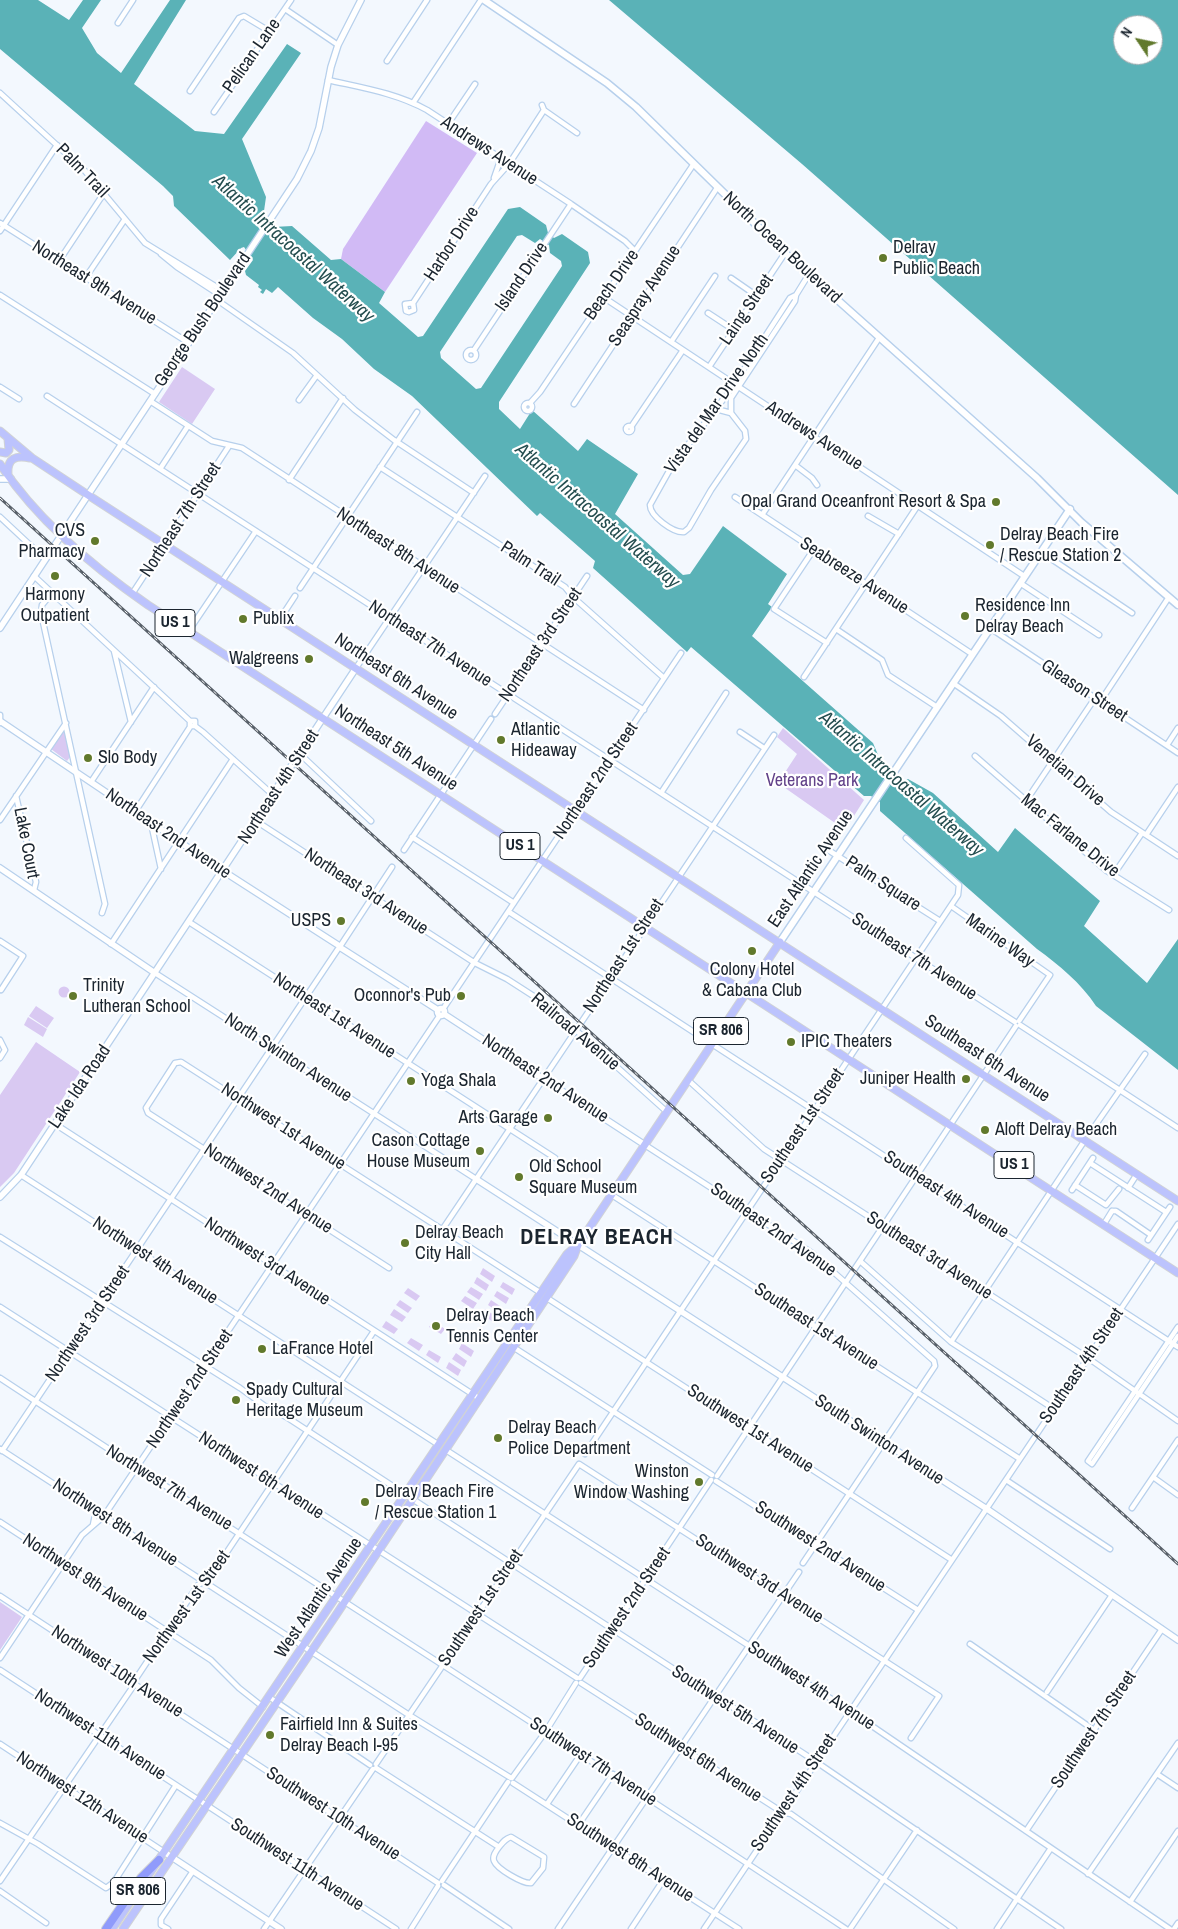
<!DOCTYPE html>
<style>
body{margin:0}
#map{position:relative;width:1178px;height:1929px;overflow:hidden;background:#f3f8fe;font-family:"Archivo Narrow",sans-serif}
canvas{display:block}
.north{position:absolute;left:1113px;top:15px;width:50px;height:50px;box-sizing:border-box;background:#fff;border:1px solid #a4a8ac;border-radius:50%;rotate:304deg;font-size:14px;font-weight:700;line-height:20px;text-align:center;color:#1b252f}
.north::after{content:'';display:block;margin:auto;width:18px;height:22px;background:#61792c;clip-path:polygon(50% 0,100% 100%,50% 72%,0 100%)}
</style>
<div id="map">
<canvas width="1178" height="1929"></canvas>
<div class="north">N</div>
</div>
<script>
const g = document.querySelector('canvas').getContext('2d');
g.lineJoin = 'round';
function fillPath(path, color) { g.fillStyle = color; g.fill(path, 'evenodd'); }
function trace(path, color, width, dash) { g.strokeStyle = color; g.lineWidth = width; g.lineCap = dash ? 'butt' : 'round'; g.setLineDash(dash || []); g.stroke(path); }
function label(font, color, halo, rows, align = 'center') {
  g.font = font + ' "Archivo Narrow",sans-serif'; g.lineWidth = 4.5; g.setLineDash([]); g.textBaseline = 'middle'; g.strokeStyle = halo; g.fillStyle = color; for (const [text, x, y, turn = 0] of rows) {
    g.save(); g.translate(x, y); g.rotate((+turn || 0) * Math.PI / 180); g.textAlign = isNaN(turn) ? turn : align; if (halo) g.strokeText(text, 0, 0); g.fillText(text, 0, 0); g.restore();
  }
}
fillPath(new Path2D(`
 M182,367L215,389L192,424L159,402Z
 M783,728L864,800L845,830L778,783L797,754L777,737Z
 M62,732L65,733L70,757L67,761L51,749Z
 M58.5 992a5.5 5.5 0 1 1 11 0a5.5 5.5 0 1 1-11 0Z
 M36,1006L54,1018L47,1028L29,1016Z
 M28,1017L47,1029L43,1037L24,1025Z
 M36,1042L80,1072L14,1173L0,1187V1095Z
 M483,1268L495,1276L492,1282L480,1274Z
 M477,1277L489,1285L486,1291L474,1283Z
 M503,1282L515,1289L512,1295L500,1287Z
 M471,1287L483,1294L479,1300L467,1292Z
 M408,1288L420,1296L416,1301L404,1293Z
 M497,1291L509,1298L506,1304L494,1296Z
 M465,1296L477,1303L473,1309L461,1301Z
 M400,1300L412,1308L408,1313L396,1305Z
 M491,1300L503,1308L500,1313L488,1305Z
 M394,1309L406,1317L402,1322L390,1315Z
 M485,1309L497,1317L493,1322L482,1314Z
 M386,1321L398,1329L394,1334L382,1327Z
 M433,1321L445,1329L441,1334L429,1327Z
 M411,1338L423,1345L419,1351L407,1343Z
 M462,1343L474,1351L471,1357L459,1349Z
 M429,1350L441,1357L438,1363L426,1355Z
 M456,1353L467,1361L464,1367L452,1359Z
 M449,1362L461,1370L458,1376L446,1368Z
 M0,1602L22,1617L0,1650Z`), '#d9c9f2');
fillPath(new Path2D(`
 M426,121L477,153L385,292L341,259L343,249Z`), '#d1baf5');
fillPath(new Path2D(`
 M0,0H38L69,20L83,0H101L82,28L97,53L121,73L170,0H186L134,84L195,131L224,134L287,44L301,53L242,139L266,197L263,218L273,227L292,226L331,260L341,259L385,292L379,303L418,337L423,336L508,209L520,207L546,225L548,233L554,238L562,234L588,252L590,263L499,402V409L520,429L532,410L578,451L587,439L638,474L615,514L683,575L690,574L723,526L787,574L768,604L772,607L752,636L873,743L884,769L902,782L908,779L933,793L998,852L1015,828L1100,901L1084,926L1147,983L1178,939V1070L1096,1006C1081,983 1059,965 1037,949L880,811V802L871,796H864L691,647L687,652L593,568L595,561L540,513L537,516L412,396L374,369L342,339L313,318L278,287L272,293L266,289L263,294L260,292L262,290L258,287L259,285L246,275L245,271L253,260L244,247L241,248L230,260L174,206L173,196L163,186L0,49ZM522,235L535,243L540,239L549,245L550,253L561,261L562,266L481,388L476,389L441,358L440,352L517,236Z
 M609,0H1178V495L802,164ZM1123,25H1153V55H1123Z`), '#5ab2b7');
const minor = new Path2D(`
 M285,9L338,45
 M118,23L133,0
 M387,61L427,0
 M328,80C363,88 396,93 427,110L571,204L625,241L635,251
 M190,91L239,18L244,16L269,31
 M0,93L85,171L145,243L223,291
 M413,103L481,0
 M544,110L577,133
 M214,112L291,0
 M448,124L475,84
 M494,178L501,158
 M0,223L189,343
 M0,231L57,145
 M161,254L177,267L220,295
 M59,261L104,193
 M86,277L125,219
 M731,278L757,296
 M0,295L155,394
 M796,295L795,301L731,398V413L745,431L746,439L711,490L689,528L684,532C673,533 650,516 650,505L673,464L732,388L790,298Z
 M796,295L809,274
 M603,297L1024,576
 M217,300L293,353L355,410L394,440L474,493
 M413,303L405,304L406,311L409,312L414,310L413,303L491,184L509,164L544,110L542,105
 M708,313L734,330
 M671,342L715,276
 M466 355a5 5 0 1 1 10 0a5 5 0 1 1-10 0Z
 M474,350L571,204
 M709,367L785,253
 M0,387L19,399
 M47,396L1015,1022
 M299,400L317,375
 M150,401L212,441L242,448L644,710
 M524 407a4 4 0 1 1 8 0a4 4 0 1 1-8 0Z
 M530,403L540,392L693,165
 M574,404L717,188
 M716,409L731,413
 M626 429a3 3 0 1 1 6 0a3 3 0 1 1-6 0Z
 M631,427L683,350
 M795,465L812,478L817,485
 M380,467L565,587L573,597L664,678
 M160,469L188,426
 M289,480L343,398
 M735,497L972,654
 M762,515L879,338
 M868,516L899,534
 M0,517L45,559
 M814,549L774,609L827,643
 M1041,552L1132,613
 M34,576L190,721
 M1020,583L1099,635
 M300,588L417,412
 M51,594L42,605L41,613L105,904L102,913
 M132,594L229,446
 M280,619L295,596
 M990,628L1178,753
 M836,629L882,660L888,675L937,707
 M188,632L256,531
 M114,651L131,722
 M356,668L485,476
 M804,677L918,505
 M953,683L1001,716L1111,812L1178,856
 M1100,702L1169,597
 M495,714L587,576
 M0,715V723
 M195,726V721H190V726H195L203,732L273,795
 M740,732L764,748
 M1167,745L1178,728
 M300,754L371,821
 M975,756L1107,871L1169,910
 M91,782L154,687
 M661,793L726,693
 M16,796L36,882L34,890
 M1026,801L1095,698
 M135,812L190,727
 M0,820L66,723
 M256,821L475,963L507,979L549,1006L667,1112
 M151,823L161,869
 M1146,835L1178,787
 M412,837L514,903
 M825,848L940,921
 M404,850L491,719
 M1114,874L1142,833
 M951,906L1050,975L1019,1021
 M509,912L1178,1347
 M189,922L555,1158
 M0,941L23,956L1,990
 M111,944L233,759
 M341,945L392,867
 M155,973L476,1179
 M443,1009L681,653
 M1020,1025L1178,1128
 M0,1040L5,1050L0,1058
 M688,1080L764,1149L1088,1358L1178,1421
 M55,1124L480,1399
 M1079,1136L1092,1130L1145,1054
 M645,1145L812,1253L934,1361L935,1366L803,1563
 M1090,1163L1166,1212
 M21,1175L439,1445
 M1075,1185L1106,1205L1119,1189
 M1128,1188L1137,1174
 M1072,1190L1093,1158
 M612,1195L1020,1459
 M1112,1211H1116L1151,1235
 M1104,1224L1112,1211
 M442,1230L774,735
 M0,1237L240,1388L265,1406L288,1418L815,1761L1061,1929
 M1148,1240L1170,1207
 M860,1261L951,1342L1054,1409
 M389,1268L148,1113L146,1108L175,1063L181,1062L541,1293
 M547,1298L952,1560
 M0,1307L577,1678
 M1178,1327L1088,1461L1092,1464L1178,1336
 M951,1342L1085,1140
 M513,1347L712,1475
 M0,1378C281,1563 567,1742 846,1929
 M0,1449L409,1715L511,1778
 M446,1450L850,1711L1170,1929
 M2,1451L338,949
 M585,1454L958,895L959,885L906,838
 M717,1476L1016,1026
 M1153,1477L1178,1495
 M1006,1480L1110,1549
 M716,1481L918,1610
 M1132,1508L1178,1440
 M0,1522L211,1660L239,1688L263,1707
 M93,1525L95,1515L94,1509
 M0,1596L438,1883
 M970,1644L1094,1730
 M0,1658L82,1535L104,1516L440,1015
 M0,1670L396,1929
 M580,1678L711,1480
 M581,1683L782,1812L791,1814L954,1929
 M1047,1692L1112,1595
 M269,1697L370,1765
 M0,1744L164,1852
 M376,1764L579,1464L939,1696L911,1738
 M376,1768L499,1847
 M1157,1774L1178,1788
 M512,1778L546,1731L576,1683
 M513,1783L739,1929
 M547,1804L581,1754
 M0,1823L38,1844L106,1888L114,1882L176,1785
 M579,1824L613,1774
 M1026,1831L1162,1629
 M511,1837L544,1857L543,1868L531,1883C523,1884 497,1869 494,1861C492,1856 496,1851 499,1847C503,1842 505,1839 511,1837Z
 M1088,1874L1178,1743
 M0,1881L132,1688L133,1683L198,1585L209,1579L374,1331
 M442,1881L508,1782
 M444,1885L509,1929
 M0,1891L46,1923
 M1130,1902L1178,1831
 M168,1929L161,1925V1919L193,1871
 M264,1929L373,1769
 M411,1929L438,1886
 M558,1929L799,1572
 M631,1929L664,1879
 M704,1929L1178,1224
 M850,1929L917,1830
 M997,1929L1051,1848
 M1174,1929L1178,1923`);
const tertiary = new Path2D(`
 M0,479H11
 M0,628L297,179L311,151L319,128L331,67L338,45L361,0
 M0,721L223,871L338,945
 M0,868L155,973
 M341,948L438,1010
 M437.5 1012a3.5 3.5 0 1 1 7 0a3.5 3.5 0 1 1-7 0Z
 M444,1014L645,1145
 M476,1179L987,1509L1178,1640
 M0,1197L21,1175L356,668
 M164,1852L281,1929`);
const secondary = new Path2D(`
 M484,0L607,83L636,107L785,253L1037,478L1081,522L1178,605
 M780,942L1070,509`);
const primary = new Path2D(`
 M0,431L32,458L88,495L1178,1201
 M0,452L6,453L9,450L8,439
 M0,464C37,520 93,567 148,605L1178,1273
 M8,474C7,458 16,455 30,458
 M112,1929L567,1254L577,1245
 M123,1929L334,1618L574,1256L578,1245L780,942`);
const motorway = new Path2D(`
 M106,1929L141,1878L159,1860`);
trace(minor, '#b7d0ec', 7);
trace(tertiary, '#b7d0ec', 8);
trace(secondary, '#b7d0ec', 9);
trace(primary, '#d1d3d5', 9);
trace(motorway, '#d1d3d5', 10);
trace(minor, '#fff', 4.5);
trace(tertiary, '#fff', 5.5);
trace(secondary, '#fff', 6);
trace(primary, '#bcc3fd', 7);
trace(motorway, '#909bfb', 8);
const rail = new Path2D(`
 M0,498L1178,1564`);
trace(rail, '#586069', 3);
trace(rail, '#fff', 1, [4]);
for (const [x, y, r, color] of [
 [883,258,5,"#61792c"],
 [996,502,5,"#61792c"],
 [95,541,5,"#61792c"],
 [990,545,5,"#61792c"],
 [55,576,5,"#61792c"],
 [965,616,5,"#61792c"],
 [243,619,5,"#61792c"],
 [309,659,5,"#61792c"],
 [501,740,5,"#61792c"],
 [88,758,5,"#61792c"],
 [341,921,5,"#61792c"],
 [752,951,5,"#61792c"],
 [73,996,5,"#61792c"],
 [461,996,5,"#61792c"],
 [791,1042,5,"#61792c"],
 [966,1079,5,"#61792c"],
 [411,1081,5,"#61792c"],
 [548,1118,5,"#61792c"],
 [985,1130,5,"#61792c"],
 [480,1151,5,"#61792c"],
 [519,1177,5,"#61792c"],
 [405,1243,5,"#61792c"],
 [436,1326,5,"#61792c"],
 [262,1349,5,"#61792c"],
 [236,1400,5,"#61792c"],
 [498,1438,5,"#61792c"],
 [699,1482,5,"#61792c"],
 [365,1502,5,"#61792c"],
 [270,1735,5,"#61792c"]
]) { const dot = new Path2D(); dot.arc(x, y, r, 0, 2 * Math.PI); g.fillStyle = color; g.fill(dot); trace(dot, '#fff', 2); }
for (const [x, y, w] of [
 [175,623,40],
 [520,846,40],
 [721,1031,55],
 [1014,1165,40],
 [138,1891,55]
]) { const box = new Path2D(); box.roundRect(x - w / 2, y - 13.5, w, 27, 4); g.fillStyle = '#fff'; g.fill(box); trace(box, '#1b252f', 1); }
label('bold 16px', '#1b252f', null, [
 ["US 1",175,623],
 ["US 1",520,846],
 ["SR 806",721,1031],
 ["US 1",1014,1165],
 ["SR 806",138,1891]
]);
label('18px', '#1b252f', '#fff', [
 ["Pelican Lane",252,56,-55],
 ["Andrews Avenue",489,151,33],
 ["Palm Trail",82,171,46],
 ["Harbor Drive",452,244,-57],
 ["North Ocean Boulevard",782,248,43],
 ["Island Drive",522,277,-56],
 ["Northeast 9th Avenue",94,283,32],
 ["Beach Drive",612,285,-55],
 ["Seaspray Avenue",645,296,-57],
 ["Laing Street",747,310,-56],
 ["George Bush Boulevard",203,320,-56],
 ["Vista del Mar Drive North",717,404,-55],
 ["Andrews Avenue",814,436,33],
 ["Northeast 7th Street",181,520,-57],
 ["Northeast 8th Avenue",398,551,33],
 ["Palm Trail",530,564,33],
 ["Seabreeze Avenue",854,576,33],
 ["Northeast 7th Avenue",430,644,33],
 ["Northeast 3rd Street",541,645,-56],
 ["Northeast 6th Avenue",396,677,33],
 ["Gleason Street",1084,691,33],
 ["Northeast 5th Avenue",396,748,33],
 ["Venetian Drive",1065,771,41],
 ["Northeast 2nd Street",596,781,-56],
 ["Northeast 4th Street",279,787,-57],
 ["Northeast 2nd Avenue",168,834,34],
 ["Mac Farlane Drive",1070,836,39],
 ["Lake Court",26,843,79],
 ["East Atlantic Avenue",811,869,-56],
 ["Palm Square",883,884,33],
 ["Northeast 3rd Avenue",366,892,33],
 ["Marine Way",1000,941,35],
 ["Northeast 1st Street",624,956,-57],
 ["Southeast 7th Avenue",914,957,33],
 ["Northeast 1st Avenue",334,1016,33],
 ["Railroad Avenue",575,1032,40],
 ["North Swinton Avenue",288,1058,33],
 ["Southeast 6th Avenue",987,1059,33],
 ["Northeast 2nd Avenue",545,1079,33],
 ["Lake Ida Road",80,1087,-56],
 ["Southeast 1st Street",803,1126,-56],
 ["Northwest 1st Avenue",283,1127,33],
 ["Northwest 2nd Avenue",268,1189,33],
 ["Southeast 4th Avenue",946,1195,33],
 ["Southeast 2nd Avenue",773,1230,35],
 ["Southeast 3rd Avenue",929,1256,33],
 ["Northwest 4th Avenue",155,1261,33],
 ["Northwest 3rd Avenue",267,1262,33],
 ["Northwest 3rd Street",88,1324,-56],
 ["Southeast 1st Avenue",816,1327,33],
 ["Southeast 4th Street",1082,1366,-56],
 ["Northwest 2nd Street",190,1389,-56],
 ["Southwest 1st Avenue",750,1429,33],
 ["South Swinton Avenue",879,1440,33],
 ["Northwest 6th Avenue",261,1476,33],
 ["Northwest 7th Avenue",169,1488,32],
 ["Northwest 8th Avenue",115,1523,33],
 ["Southwest 2nd Avenue",820,1547,33],
 ["Northwest 9th Avenue",85,1578,33],
 ["Southwest 3rd Avenue",759,1579,33],
 ["West Atlantic Avenue",319,1598,-56],
 ["Northwest 1st Street",187,1607,-54],
 ["Southwest 1st Street",481,1608,-56],
 ["Southwest 2nd Street",627,1608,-56],
 ["Northwest 10th Avenue",117,1672,33],
 ["Southwest 4th Avenue",811,1686,33],
 ["Southwest 5th Avenue",735,1710,33],
 ["Southwest 7th Street",1094,1730,-56],
 ["Northwest 11th Avenue",100,1735,33],
 ["Southwest 6th Avenue",698,1758,33],
 ["Southwest 7th Avenue",593,1762,33],
 ["Southwest 4th Street",794,1793,-56],
 ["Northwest 12th Avenue",82,1798,33],
 ["Southwest 10th Avenue",333,1814,33],
 ["Southwest 8th Avenue",630,1858,33],
 ["Southwest 11th Avenue",297,1865,33]
]);
label('18px', '#1b252f', '#fff', [
 ["Delray",893,248],
 ["Public Beach",893,269],
 ["Opal Grand Oceanfront Resort & Spa",986,502,"right"],
 ["CVS",85,531,"right"],
 ["Pharmacy",85,552,"right"],
 ["Delray Beach Fire",1000,535],
 ["/ Rescue Station 2",1000,556],
 ["Harmony",55,595,"center"],
 ["Outpatient",55,616,"center"],
 ["Residence Inn",975,606],
 ["Delray Beach",975,627],
 ["Publix",253,619],
 ["Walgreens",299,659,"right"],
 ["Atlantic",511,730],
 ["Hideaway",511,751],
 ["Slo Body",98,758],
 ["USPS",331,921,"right"],
 ["Colony Hotel",752,970,"center"],
 ["& Cabana Club",752,991,"center"],
 ["Trinity",83,986],
 ["Lutheran School",83,1007],
 ["Oconnor's Pub",451,996,"right"],
 ["IPIC Theaters",801,1042],
 ["Juniper Health",956,1079,"right"],
 ["Yoga Shala",421,1081],
 ["Arts Garage",538,1118,"right"],
 ["Aloft Delray Beach",995,1130],
 ["Cason Cottage",470,1141,"right"],
 ["House Museum",470,1162,"right"],
 ["Old School",529,1167],
 ["Square Museum",529,1188],
 ["Delray Beach",415,1233],
 ["City Hall",415,1254],
 ["Delray Beach",446,1316],
 ["Tennis Center",446,1337],
 ["LaFrance Hotel",272,1349],
 ["Spady Cultural",246,1390],
 ["Heritage Museum",246,1411],
 ["Delray Beach",508,1428],
 ["Police Department",508,1449],
 ["Winston",689,1472,"right"],
 ["Window Washing",689,1493,"right"],
 ["Delray Beach Fire",375,1492],
 ["/ Rescue Station 1",375,1513],
 ["Fairfield Inn & Suites",280,1725],
 ["Delray Beach I-95",280,1746]
], 'left');
label('18px', '#624289', '#fff', [
 ["Veterans Park",812,781]
]);
label('italic 19px', '#244d4f', '#fff', [
 ["Atlantic Intracoastal Waterway",293,249,42],
 ["Atlantic Intracoastal Waterway",597,516,41],
 ["Atlantic Intracoastal Waterway",901,784,41]
]);
g.letterSpacing = '1px';
label('bold 22px', '#1b252f', '#fff', [
 ["DELRAY BEACH",597,1238]
]);
g.letterSpacing = '0px';
</script>
